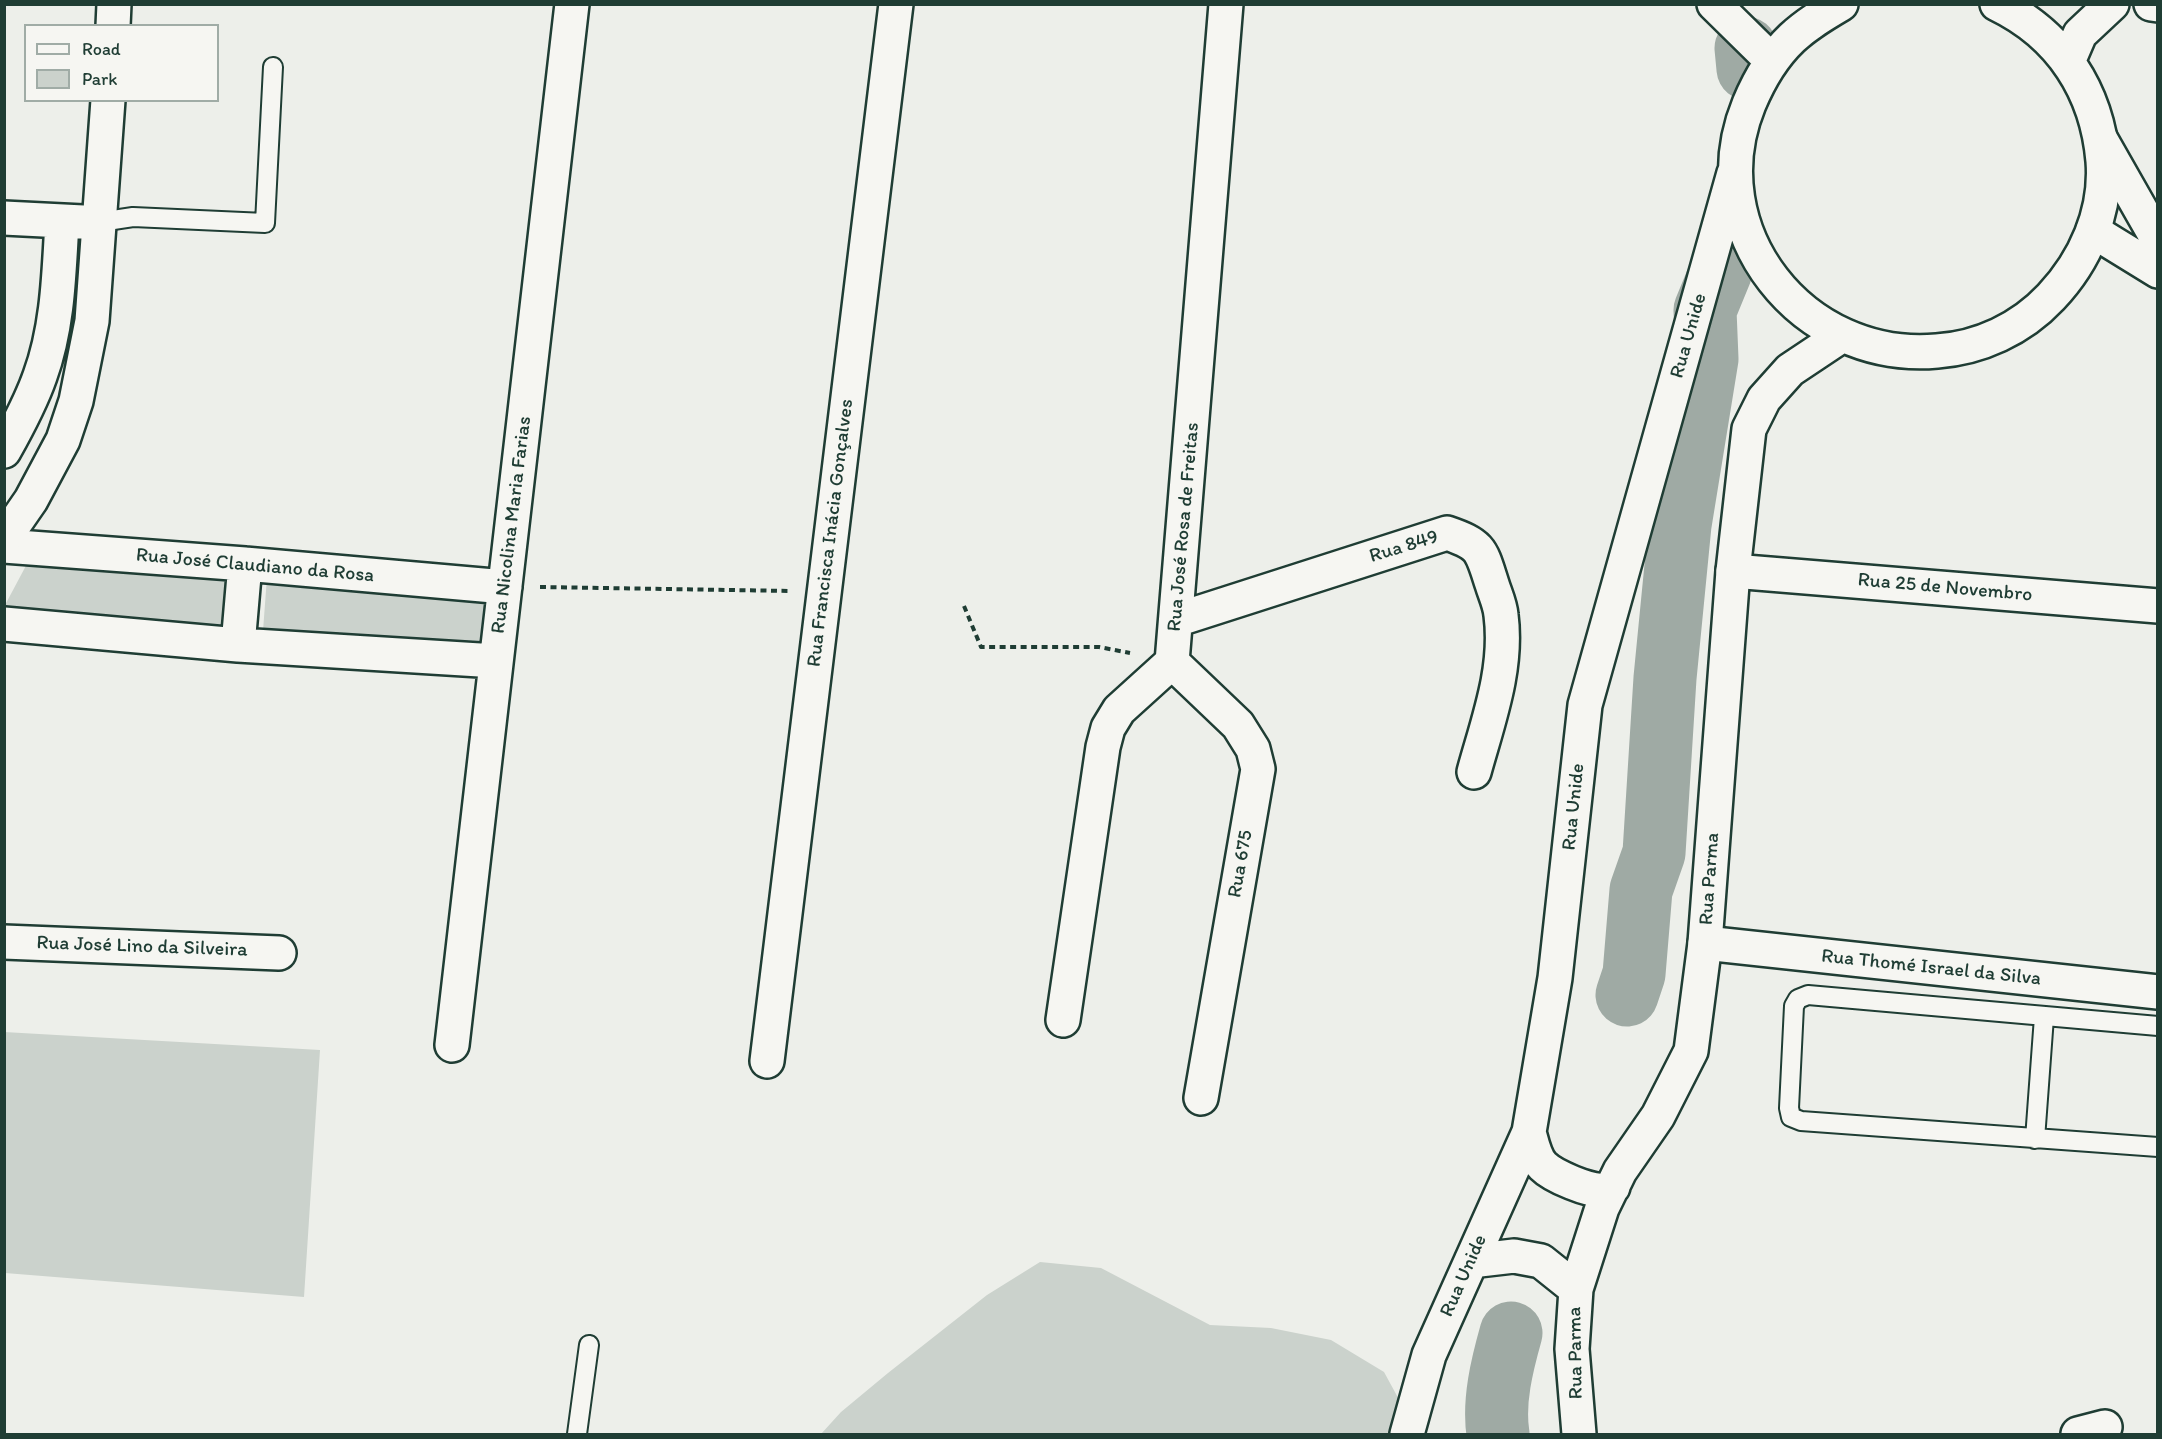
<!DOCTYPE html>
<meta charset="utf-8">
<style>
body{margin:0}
#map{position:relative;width:2162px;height:1439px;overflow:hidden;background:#edefea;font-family:Itim,sans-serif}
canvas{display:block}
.frame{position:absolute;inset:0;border:6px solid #1f3d34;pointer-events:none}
.legend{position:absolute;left:24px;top:24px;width:195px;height:78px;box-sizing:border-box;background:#f6f6f2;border:2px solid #a0aca6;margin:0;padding:8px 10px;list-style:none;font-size:18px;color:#1f3d34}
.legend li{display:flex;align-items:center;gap:12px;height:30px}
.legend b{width:30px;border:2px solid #a0aca6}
</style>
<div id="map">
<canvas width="2162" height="1439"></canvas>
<div class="frame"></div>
<ul class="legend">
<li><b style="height:8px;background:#f6f6f2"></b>Road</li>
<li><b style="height:16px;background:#cbd2cc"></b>Park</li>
</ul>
</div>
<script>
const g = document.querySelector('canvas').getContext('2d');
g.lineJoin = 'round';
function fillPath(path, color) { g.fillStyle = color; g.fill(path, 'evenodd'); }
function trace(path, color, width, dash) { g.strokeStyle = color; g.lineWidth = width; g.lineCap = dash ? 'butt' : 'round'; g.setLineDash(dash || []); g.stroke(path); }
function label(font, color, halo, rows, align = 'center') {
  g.font = font + ' Itim,sans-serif'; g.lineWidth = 5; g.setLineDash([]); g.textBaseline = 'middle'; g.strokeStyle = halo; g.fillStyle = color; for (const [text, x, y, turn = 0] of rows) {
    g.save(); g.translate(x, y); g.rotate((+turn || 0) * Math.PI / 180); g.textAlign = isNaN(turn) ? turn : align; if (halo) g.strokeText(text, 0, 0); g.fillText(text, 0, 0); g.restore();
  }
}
fillPath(new Path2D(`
 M29,560L226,574L221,628L5,612L4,607Z
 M267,577L487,594L483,647L263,631Z
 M4,1032L320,1050L304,1297L5,1273Z
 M1040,1262L1101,1268L1210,1325L1271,1328L1331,1340L1384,1372L1414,1427L1412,1434H821L841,1412L888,1373L987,1295Z`), '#cbd2cc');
trace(new Path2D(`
 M1746,48L1748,69
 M1627,995L1634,974L1641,890L1654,853L1665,678L1680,525L1707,359L1705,310L1721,271
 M1498,1434C1493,1401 1502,1365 1511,1333`), '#9faaa4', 63);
const lane = new Path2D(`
 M100,222L133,217L265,223L273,67
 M2158,1026L1808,995L1798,999L1794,1006L1789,1108L1791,1117L1801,1121L2158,1147
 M2035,1139L2044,1017
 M577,1434L589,1345`);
const street = new Path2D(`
 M2101,140L2158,240
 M2093,231L2158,271
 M4,546L245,564L505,587
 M1733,571L2158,606
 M1176,620L1447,533C1482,545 1481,550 1492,584C1495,594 1500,604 1501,615C1508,669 1488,721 1474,772
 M4,624L238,645L496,661
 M238,645L245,564
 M1172,662L1238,725L1253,749L1258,769L1201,1098
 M4,942L279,953
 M1705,943L2158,992
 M1063,1020L1103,747L1108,728L1119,710L1172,662L1226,4
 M452,1045L572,4
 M767,1061L896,4
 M2078,1434L2105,1427`);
const secondary = new Path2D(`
 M1714,4L1772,61
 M1841,4C1824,14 1807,24 1792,38C1773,56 1759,80 1749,104C1697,231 1803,363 1937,351C1980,348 2021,329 2051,297C2085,261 2107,212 2103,161C2097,91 2061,35 1997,4
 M2151,4L2158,5
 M113,26L114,4
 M2068,62L2080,34L2112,4
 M4,218L83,222
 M4,451C18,426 31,402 40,376C58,327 59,273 62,221
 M4,539L31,500L63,440L76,401L92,321L108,100
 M1529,1132C1532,1143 1535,1158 1543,1166C1553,1176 1590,1192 1604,1190C1607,1189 1610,1188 1613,1187
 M1471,1261L1514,1256L1541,1261L1576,1289
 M1407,1434L1429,1355L1529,1132L1555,978L1585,705L1734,173
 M1579,1434L1572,1349L1576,1289L1602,1208L1620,1171L1658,1116L1691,1051L1705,943L1733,571L1749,429L1764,399L1790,370L1841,336`);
trace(lane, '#1f3d34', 22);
trace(street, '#1f3d34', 38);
trace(secondary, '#1f3d34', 38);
trace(new Path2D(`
 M540,587L791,591
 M964,606L981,647H1099L1130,653`), '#1f3d34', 4, [6, 4.5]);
trace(lane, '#f6f6f2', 18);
trace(street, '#f6f6f2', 33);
trace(secondary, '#f6f6f2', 33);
label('20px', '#1f3d34', '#f6f6f2', [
 ["Rua Unide",1689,336,-74],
 ["Rua Nicolina Maria Farias",512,525,-83],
 ["Rua José Rosa de Freitas",1184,527,-85],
 ["Rua Francisca Inácia Gonçalves",831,533,-83],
 ["Rua 849",1404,547,-17],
 ["Rua José Claudiano da Rosa",255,566,5],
 ["Rua 25 de Novembro",1945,588,5],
 ["Rua Unide",1574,807,-84],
 ["Rua 675",1241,864,-80],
 ["Rua Parma",1710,879,-86],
 ["Rua José Lino da Silveira",142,947,2],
 ["Rua Thomé Israel da Silva",1931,968,6],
 ["Rua Unide",1464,1276,-66],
 ["Rua Parma",1576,1353,-91]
]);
</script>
